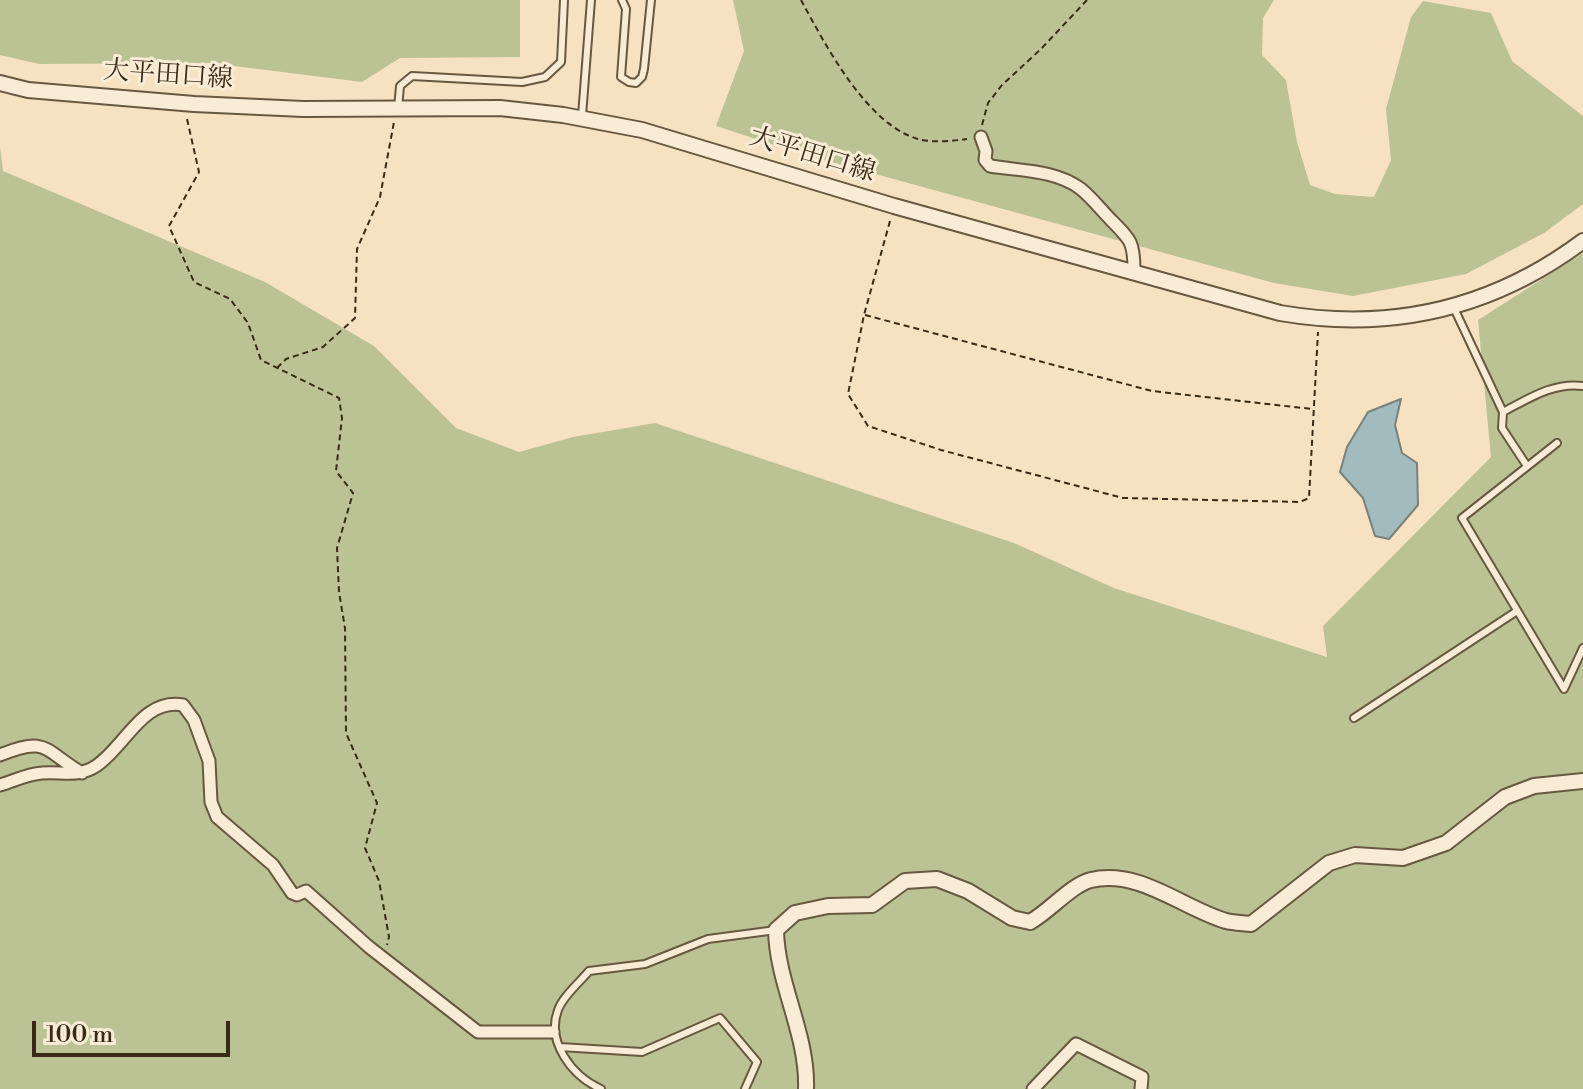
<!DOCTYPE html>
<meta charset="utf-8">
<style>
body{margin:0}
#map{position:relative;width:1583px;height:1089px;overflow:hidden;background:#f6e2c1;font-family:"Libre Bodoni",serif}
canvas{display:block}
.scale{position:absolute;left:32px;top:1021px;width:198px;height:36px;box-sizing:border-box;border:4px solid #392a15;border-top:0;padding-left:10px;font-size:24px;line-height:28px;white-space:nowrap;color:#392a15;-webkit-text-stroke:6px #f9ecd7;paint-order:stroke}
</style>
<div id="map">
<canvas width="1583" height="1089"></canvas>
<div class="scale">100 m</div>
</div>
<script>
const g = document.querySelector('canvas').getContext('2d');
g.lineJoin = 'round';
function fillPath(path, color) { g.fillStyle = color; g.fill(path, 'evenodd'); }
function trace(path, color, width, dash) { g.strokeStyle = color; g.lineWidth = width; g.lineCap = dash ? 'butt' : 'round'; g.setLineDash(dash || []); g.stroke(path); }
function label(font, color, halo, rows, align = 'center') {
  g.font = font + ' "Libre Bodoni","Noto Serif JP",serif'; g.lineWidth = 6; g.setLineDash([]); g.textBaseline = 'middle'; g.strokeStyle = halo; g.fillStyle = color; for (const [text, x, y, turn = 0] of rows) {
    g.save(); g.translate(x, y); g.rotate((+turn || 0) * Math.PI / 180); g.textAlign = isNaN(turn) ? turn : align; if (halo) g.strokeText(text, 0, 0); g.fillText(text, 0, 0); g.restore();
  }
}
fillPath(new Path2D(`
 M0,0H520V57L400,58L362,82L210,63L39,64L0,55Z
 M733,0H1274L1263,18L1262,55L1286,80L1297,142L1310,185L1335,194L1374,197L1391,160L1386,109L1411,17L1423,1L1491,13L1512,61L1583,116V204L1544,233L1466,274L1353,296L1274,283L802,154L716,126L744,51Z
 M0,147L3,171L265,282L374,346L456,428L519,452L573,437L655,423L1014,543L1114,588L1327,657L1323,626L1491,457L1478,320L1583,253V1089H0Z`), '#bbc394');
const water = new Path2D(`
 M1401,399L1395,425L1402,453L1417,463L1418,505L1389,539L1375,536L1363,498L1340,472L1347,447L1368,412Z`);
fillPath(water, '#a2bbbe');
trace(water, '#78817a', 2);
const service = new Path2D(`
 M622,0L626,9L621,77L629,82L636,83L642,77L644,69L651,0
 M398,109L400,86L412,76L522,82L545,77L561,62L564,0
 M582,116L591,0
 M1453,306L1503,412L1502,428L1527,466
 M1503,412C1528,399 1553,382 1583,386
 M1557,443L1462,518L1564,689L1583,648
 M1354,718L1517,611
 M560,1047L642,1052L720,1018L757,1062L745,1089
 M601,1089C572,1076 546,1042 558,1010C563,996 580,982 589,971L645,964L708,939L776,930`);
const minor = new Path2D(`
 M981,137L986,151L985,160L990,166C1021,171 1056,170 1081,189C1093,199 1102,211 1112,221C1131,240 1134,243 1134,270
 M0,755C48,735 44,751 82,773
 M0,785C14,781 27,774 42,773C61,771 78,778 96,766C126,746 142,698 183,705L194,720L209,761L211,802L217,817L273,865L292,893L297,895L306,891L369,947L478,1032H553
 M1033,1089L1076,1044L1142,1077L1141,1089`);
const tertiary = new Path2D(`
 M0,83L28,90L194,104L303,109L500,108L563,115L642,130L894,206L1280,313C1391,332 1492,309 1583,241
 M806,1089C808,1034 777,984 776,930L795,913L828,906L872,905L905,881L937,879L968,891L1012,918L1030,922C1050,911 1071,885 1091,880C1140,869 1182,908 1226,921C1234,923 1243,923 1251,924L1329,863L1355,855L1403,858L1446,843L1505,797L1534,786L1583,781`);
trace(service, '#685840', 10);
trace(minor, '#685840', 15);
trace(tertiary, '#685840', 18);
trace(new Path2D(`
 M801,0C825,44 866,124 918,139C932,143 953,141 967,139
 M187,119L199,172L169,226L194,282L230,299L248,323L261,360L339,398L342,418L336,471L353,493L337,548L339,592L345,628L346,733L377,803L365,848L379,881L389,937L387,945
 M982,125L988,103L1002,85L1041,49L1087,0
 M890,221L864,315L848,394L868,426L941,450L1123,498L1300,502L1309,498L1318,332
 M865,315L1152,391L1312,409
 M277,368L286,359L323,347L355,318L357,249L380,197L394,122`), '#392a15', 2, [6, 4]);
trace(service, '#f9ecd7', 6);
trace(minor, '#f9ecd7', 11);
trace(tertiary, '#f9ecd7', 14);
label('26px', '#392a15', '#f9ecd7', [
 ["大平田口線",168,76,4],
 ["大平田口線",812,156,17]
]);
</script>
